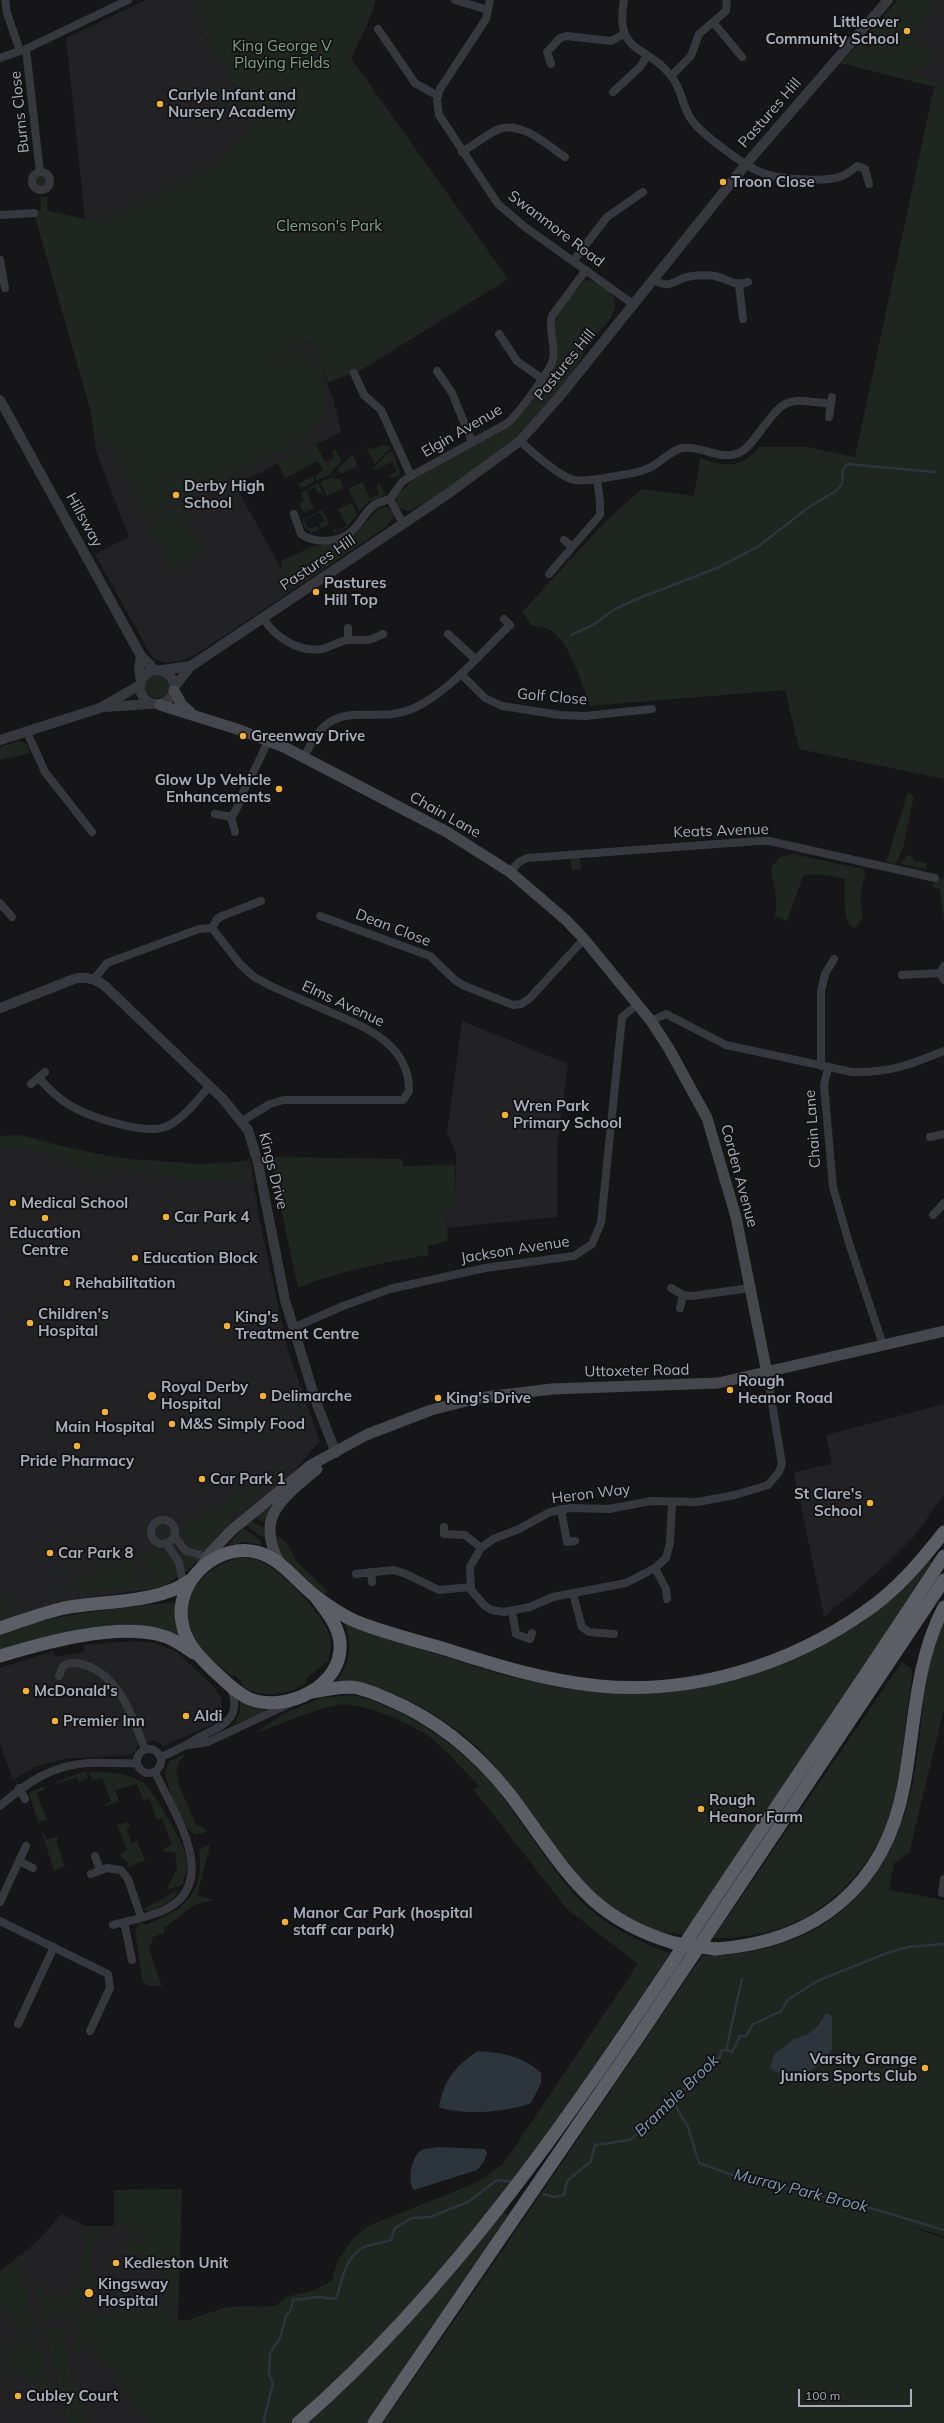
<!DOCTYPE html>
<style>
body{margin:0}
#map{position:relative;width:944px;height:2423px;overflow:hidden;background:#161618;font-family:Mulish,sans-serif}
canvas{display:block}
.scale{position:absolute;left:798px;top:2389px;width:114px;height:18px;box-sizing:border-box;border:2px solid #a8adb8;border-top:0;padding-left:5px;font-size:12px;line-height:14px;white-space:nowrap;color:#a8adb8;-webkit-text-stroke:3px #111113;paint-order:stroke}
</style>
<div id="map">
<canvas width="944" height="2423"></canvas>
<div class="scale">100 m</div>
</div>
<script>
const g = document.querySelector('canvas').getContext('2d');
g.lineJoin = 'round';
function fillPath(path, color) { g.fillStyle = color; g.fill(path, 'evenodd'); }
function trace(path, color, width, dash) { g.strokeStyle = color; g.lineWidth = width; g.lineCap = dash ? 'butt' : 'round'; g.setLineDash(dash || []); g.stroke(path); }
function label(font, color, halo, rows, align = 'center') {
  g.font = font + ' Mulish,sans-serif'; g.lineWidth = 3.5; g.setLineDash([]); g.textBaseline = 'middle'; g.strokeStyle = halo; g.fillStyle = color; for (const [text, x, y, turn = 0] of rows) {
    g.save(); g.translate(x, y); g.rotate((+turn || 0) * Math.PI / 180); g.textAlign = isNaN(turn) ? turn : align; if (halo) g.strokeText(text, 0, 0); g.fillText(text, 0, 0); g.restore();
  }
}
fillPath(new Path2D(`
 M146,0H191L214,55L258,122L209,167L100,219H85L66,38Z
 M898,0H944V89L841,63Z
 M313,341L334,402L341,432L235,485L293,590L195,655L181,661L165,663L152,657L95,554L129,537L96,451Z
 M462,1021L568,1064L557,1148V1217L447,1228L446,1211L456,1201V1153L447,1132Z
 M20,1135L63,1147L120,1158L200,1164L246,1161L250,1158L258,1213L288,1351L320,1441L282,1485L186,1571L169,1583L149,1589L78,1599L0,1624V1136Z
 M944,1404V1495L912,1539L887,1564L824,1617L794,1472L832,1464L826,1435Z
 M133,1641L155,1643L177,1652L214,1687L221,1698L222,1708L215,1723L164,1746L153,1740L138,1745L135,1752L128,1755L64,1759L35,1767L13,1780L0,1744V1668L53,1651L55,1657L85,1652L84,1645Z
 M182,2189L175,2423H0V2271L34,2244L62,2214L85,2226H114V2190Z`), '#222225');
fillPath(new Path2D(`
 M191,0H376L368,23L351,58L508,279L358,372L328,382L312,341L142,428L298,351C330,357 323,390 324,415L310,430L308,439L145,518L110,444L96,451L91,412L33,210L41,211L40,197H47L48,211L85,219H100L209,167L258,122L214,55Z
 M898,0H930L937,6L914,34L916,41L937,55L926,66L916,69L913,73L931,81L944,83V779L799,749L785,690L590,706C584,688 568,638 549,629C544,627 536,627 531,625L522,612L608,519L642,489L694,496L700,458C724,467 742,469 759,447H807L855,457L934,87L841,63Z
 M35 181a6 6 0 1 1 12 0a6 6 0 1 1-12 0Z
 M585,280C598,280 618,293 615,307C612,321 597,333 588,344C584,351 582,359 577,365C559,392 536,420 512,441C484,465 442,495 409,511L397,507L396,496L415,478L507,426L552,368L553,334L558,312Z
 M316,444L325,462L334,458L332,452L336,450L341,461L329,475L317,480L315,476L323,470L318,461L285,478L278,463Z
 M382,445L391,447L375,464L366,447L373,449Z
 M389,452L393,453L400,472V475L390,479L389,476L397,471L392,462L375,470L374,467Z
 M352,454L358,466L340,474L338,469Z
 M313,476L315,481L301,489L298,484Z
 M330,478L340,479L344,488L327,496L320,482Z
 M362,482L370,498L379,494L376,488L379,483L385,495L369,501L359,511L348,489Z
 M318,483L323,494L318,493L315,487L306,491L314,508L304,513L299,503L304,501L301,493Z
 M352,503L357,515L348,527L335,533L331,524L337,531L347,526L338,509Z
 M182,505L206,553L171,570L147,523Z
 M387,507L393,512V518L386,527L293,590L282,571L281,561L313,546L342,542L357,532L378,509Z
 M322,510L329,525L321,528L319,524L325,521L320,512L304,520L308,529L318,526L319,529L311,533L303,525L302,518L303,519Z
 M145 686a12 12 0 1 1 24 0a12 12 0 1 1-24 0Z
 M19,741L27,744L30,753L0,760V747Z
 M908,792L914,796L903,848L896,864L886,862Z
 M793,854L863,869L865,874L860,896L863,916L856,928L850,927C843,912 844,896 845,879C831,876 817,872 803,876L787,921L775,916C779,894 773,888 771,867L780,857Z
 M907,855L913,857L914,861L927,863L926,869L901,864Z
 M580,857L581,869L572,870L570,858Z
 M944,878V921L940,889L931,887L936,880Z
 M20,1135C78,1151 139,1165 200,1164C216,1164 231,1162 246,1161L244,1182L184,1179L126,1169H114L94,1176L54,1155L24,1147H0V1136Z
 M270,1157L402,1159L403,1166L455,1165L456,1201L446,1211L448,1241L428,1246V1255C383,1263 340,1270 298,1288Z
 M300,1394L310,1425L302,1427Z
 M286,1461C286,1479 243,1504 229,1514L236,1522L207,1550L191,1549L183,1537L184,1528L190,1525L189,1521L271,1475Z
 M269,1505L271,1509L266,1523L253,1517Z
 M250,1521L265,1528V1537L260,1536L246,1525Z
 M243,1528L261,1541V1545L245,1542L228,1545Z
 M276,1535L287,1543L296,1561L327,1591L324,1596L283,1557L274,1537Z
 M158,1548C171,1550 185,1573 169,1583C158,1590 138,1590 125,1592V1590L151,1575L137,1556Z
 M182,1552L199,1560L186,1571L180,1555Z
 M241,1558C246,1558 252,1558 257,1560C277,1566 323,1613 329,1634C332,1643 331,1652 328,1661L307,1678L305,1684C285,1696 263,1698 243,1687L240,1680L234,1675L231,1676C219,1663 197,1650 191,1633C177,1597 206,1563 241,1558Z
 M122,1560C134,1560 137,1565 142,1575L118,1589L79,1595L76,1580Z
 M930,1560L933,1563L685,1935C674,1933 662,1933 652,1930C573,1904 533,1797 474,1744C445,1718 409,1698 372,1686C361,1682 347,1684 337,1680C351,1664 352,1643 345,1623C416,1646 496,1678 569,1689C639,1700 711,1690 777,1666Z
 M71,1565L73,1570L53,1577L49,1569L52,1574Z
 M69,1586L74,1590L42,1595Z
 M0,1594L8,1597L16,1608L15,1611L0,1619Z
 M175,1602L176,1626L179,1636L156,1628L0,1651V1633C56,1613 117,1609 175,1602Z
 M944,1623V1709L909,1853L894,1863L889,1890L944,1900V2236L898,2223L944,2238V2423H383C491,2269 596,2112 702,1956C823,1955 894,1889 915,1771C924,1722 920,1668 944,1623Z
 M902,1662L912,1669C912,1686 908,1703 906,1720C902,1751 901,1784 891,1813C862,1892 799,1940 713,1938Z
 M354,1695C405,1709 449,1738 486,1777C497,1787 505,1801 514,1813C536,1842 565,1890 593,1912C615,1930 644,1944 670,1953C559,2121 443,2290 289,2423H147L91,2347L75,2352L72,2323L87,2311L97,2309L94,2315C104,2319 115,2317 119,2306L165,2308L166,2264H156V2258L135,2260L141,2254L140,2251L136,2250L133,2255L128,2254V2242H138L137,2232H133L128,2238V2231L125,2229V2226L116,2222L114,2190L182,2189L177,2320H188L227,2307L276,2306L286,2297L315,2290L332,2281L337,2261L352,2240L368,2226L475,2183L503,2164L638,1964L567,1909L474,1790L479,1786C463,1770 448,1752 431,1738C413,1724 361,1701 338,1705C309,1711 281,1724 254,1734L283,1714L320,1698Z
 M240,1699L255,1707L267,1711L234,1724L240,1712Z
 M185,1754L179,1762L176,1772L180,1788L196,1824L208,1831L196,1835C177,1825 170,1791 165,1772L170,1761Z
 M86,1771L88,1778L79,1782L77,1777L57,1784L56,1782Z
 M89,1772C106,1772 127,1772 142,1782C152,1788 183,1842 186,1855C189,1865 185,1875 182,1885L166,1890L177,1869L175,1852H163V1850L172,1844L162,1819H156L149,1798L143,1800L137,1784L115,1790L119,1801L107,1806L106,1804L111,1801L102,1778L92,1780Z
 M44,1786L45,1789L37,1793L47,1820L38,1822L29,1793Z
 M127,1822L131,1826L126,1828L132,1843L137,1841L145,1860L127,1868L128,1862L119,1855L127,1850L117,1825Z
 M42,1833H44L47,1840L58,1836L59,1839L56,1841L65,1866L54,1871Z
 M209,1844V1850L197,1895L214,1900L196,1904L164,1928V1933L153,1937L149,1950L162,1986H148L142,1980L135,1930L140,1923L145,1925C183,1911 205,1894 199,1850Z
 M181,1889L169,1902L150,1911L143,1909Z
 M503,2212L508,2215L367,2423H308L373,2362Z
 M86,2226L104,2227L105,2231L97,2241H94C88,2257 88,2272 92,2288L89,2286L84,2293V2306L70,2316L42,2320L33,2285L40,2283L39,2292L70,2297L71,2289H78Z
 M12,2264L18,2265L21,2268L35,2328L18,2335L7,2307L0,2310V2291L4,2288L0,2289V2272Z
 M56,2327H60L64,2331L72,2380L91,2411L83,2412L90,2423H68L47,2339L48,2328Z
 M36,2333L37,2336L4,2351L0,2359V2347Z
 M38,2339L52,2392L46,2402L37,2404L38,2398L36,2396L40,2388L34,2385L36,2382L14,2369L13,2372L7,2369L3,2375L0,2373C0,2350 19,2346 38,2339Z`), '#1e261f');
fillPath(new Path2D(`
 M826,2013L832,2016V2049L825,2061L801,2077L787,2078L770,2068L774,2054L794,2039L808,2034L818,2026Z
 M478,2051C502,2053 522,2055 541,2073V2083L531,2103C508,2112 462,2116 439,2107C444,2080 455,2066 478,2051Z
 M438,2147L485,2149L487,2154L483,2163L477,2170L414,2190C407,2182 411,2155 422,2150C426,2148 434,2148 438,2147Z`), '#2c353c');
trace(new Path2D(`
 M571,635L593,625L615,609L637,599L717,568L759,546L809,507L836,491L842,484L843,470L847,464L935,472
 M726,2050L742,1979
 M674,2103L688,2127L699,2163L749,2181L844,2200L944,2230
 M544,2194L554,2197L564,2195L567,2181L591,2161L595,2145L630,2140L674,2103L678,2092L695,2083C698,2073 706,2069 711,2059L720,2058L721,2051L726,2050L732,2052L740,2036H746L753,2024C763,2021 770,2015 780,2012L789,1999L817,1981L887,1953L908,1947L944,1944
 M265,2423L264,2419L273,2383L269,2375L270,2353L280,2338L286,2316L291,2310L293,2300L320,2297L336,2299C343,2279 344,2258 364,2247C368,2245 383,2243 391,2240L395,2228L412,2218L430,2217L468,2202L497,2180L512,2182`), '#2c353c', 2.5);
trace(new Path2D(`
 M5,0L7,13L20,51
 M455,0L488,10
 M490,0L486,19L440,89L437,100L439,115L498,204L525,227L633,304
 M624,0C614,56 647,43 672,77C682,90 682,106 691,119C700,133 749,170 766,174C783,179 826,183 842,176C848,174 852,170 857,166L865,169L869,184
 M713,22L742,57
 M378,29L415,83L438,96
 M26,49L40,172
 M0,58L26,49L128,0
 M551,64L547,52L560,38L567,36L611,41L624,34
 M671,76L691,56L699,34L726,11L727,0
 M613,92L640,67L647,56
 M462,152C474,145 487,134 499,129C522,121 547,145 565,157
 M32 181a9 9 0 1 1 18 0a9 9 0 1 1-18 0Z
 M0,215L34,213
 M0,260L5,288
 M573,261L607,217L643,192
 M653,279C672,292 675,277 693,276C700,275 709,275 715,276C728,279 735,287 748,282
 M739,285L743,319
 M499,334L517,361L541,378
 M437,371L452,393L472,442
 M354,373L364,395L381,410L411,476
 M829,417L832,397
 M520,441C531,451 560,477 574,480C587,482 603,478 616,476C627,474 639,473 649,468C661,463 669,451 682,448C702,445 718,461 739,453C747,449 752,442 758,434C786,397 785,398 831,404
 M390,499L402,482L411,476L506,424C516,417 551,370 553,359C556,344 548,331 552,316L586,270
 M390,499L403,524
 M294,514L301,534C315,544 340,543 353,530C361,523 364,513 373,506C377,502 384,501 390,499
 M564,540L572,547
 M549,574L600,515V501L597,479
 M263,618C274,636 298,653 322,649C331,647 339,641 348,640C365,639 366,643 383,634
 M348,628V640
 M448,634L475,659
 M461,674L485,698L502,706L560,715L585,716L652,709
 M27,732L45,772L92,832
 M304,758C334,686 372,733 422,704C455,685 482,652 510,625L504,619
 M215,814L231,817C240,807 240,797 246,786C254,771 261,757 268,741
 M231,817L235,832
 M510,872L519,862L527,858L758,841H769L935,878
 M0,903L12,917
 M320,916L430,956L456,981L465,986L513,1005L521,1004L529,999L584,939
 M212,928L217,919L222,916L261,901
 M940,973L944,966
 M902,975L940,973L944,980
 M94,979L107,963L199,929L212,928L240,964L254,977L271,986C290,995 310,1003 330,1012C366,1027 410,1045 409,1091L403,1100H284L270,1104L242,1121
 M651,1021L666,1014L726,1045L852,1072C889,1073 910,1065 944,1051
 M821,1066V991L825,974L834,959
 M828,1068L824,1085L833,1187L849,1243L883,1345
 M39,1078C48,1088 58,1099 71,1106C90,1117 144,1135 165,1127C182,1121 198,1099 210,1086
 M31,1084L45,1072
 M930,1137L944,1134
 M933,1215L944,1203
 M671,1288L683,1295L692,1296L750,1288
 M680,1308L683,1295
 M293,1328L343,1306L390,1289L485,1268L574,1256L592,1244L601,1223L622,1017L638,1004
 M672,1502L670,1543L666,1558L655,1568L626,1583L553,1597L530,1607L504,1612L492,1610L485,1606L471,1590L470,1567L481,1548L493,1539L519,1529L550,1512L570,1508L609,1509L651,1501L697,1502L735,1495L768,1485L779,1472L782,1464L767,1373
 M561,1509L567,1542L575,1541
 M151 1532a12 12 0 1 1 24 0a12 12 0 1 1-24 0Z
 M444,1527V1534L465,1535L481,1548
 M174,1536L186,1551L211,1558
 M166,1543L179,1562L184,1588
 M655,1568L666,1589L667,1599
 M371,1572L372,1582
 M356,1574L394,1570L406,1574L439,1590L471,1587
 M573,1594L582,1627L589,1632L614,1634
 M512,1611L516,1634L530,1639L532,1633
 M59,1676L63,1666C69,1662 74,1662 81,1664C118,1672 134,1719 145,1750
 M189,1745L208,1742L291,1703
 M137 1761a12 12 0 1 1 24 0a12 12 0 1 1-24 0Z
 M161,1757C175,1751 187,1745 200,1737C224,1724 242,1720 231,1687
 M19,1788L25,1799
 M0,1806C26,1783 52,1765 88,1763C104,1762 121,1764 137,1763
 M95,1856L100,1870
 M19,1861L33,1868
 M91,1874L107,1868L121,1870L128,1879L141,1917
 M942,1893L944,1879
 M0,1902L26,1846
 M0,1921L108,1974L110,1988L90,2031
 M124,1922L132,1960
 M113,1925C131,1920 152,1917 168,1908C221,1879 171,1808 155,1772
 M18,2024L54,1947`), '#37383d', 8);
trace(new Path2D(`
 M0,400L141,656L155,670
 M141,656L139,669L141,681
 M140 687a17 17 0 1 1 34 0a17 17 0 1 1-34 0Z
 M162,670L191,666
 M175,686L191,666L449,493L520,441L559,397L746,164L888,0
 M104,707L151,704
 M0,740L100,708L140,685
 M0,1008L74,979C86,976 94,979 104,985L223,1099L248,1130L258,1163L285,1300L316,1402L336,1453`), '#37383d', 10);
trace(new Path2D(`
 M174,691L182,705L190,712
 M160,705L240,730L286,748L447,832L510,872L566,920L584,939L651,1021L668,1047L707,1118L736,1217L767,1373
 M281,1565C253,1517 282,1499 317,1469
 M201,1567L210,1553L232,1530L311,1465L366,1435L431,1410L478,1398L552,1389L718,1383L944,1331`), '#45474d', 11);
trace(new Path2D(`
 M315,1596C325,1610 338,1624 340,1642C344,1686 286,1713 250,1699C236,1693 224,1680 213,1670C199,1656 185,1643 182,1622C174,1581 219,1540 260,1553C282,1560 297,1582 315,1596C327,1605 341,1615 355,1621C384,1633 415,1640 445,1649C495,1665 546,1681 599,1686C692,1695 790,1665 866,1611C897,1590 921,1561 944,1532
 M0,1628C21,1621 43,1613 64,1608C101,1601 160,1603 189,1581
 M0,1656C43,1643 112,1624 156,1634C171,1637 182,1645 194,1653
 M312,1692C325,1690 338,1687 351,1687C364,1688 376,1694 388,1699C436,1719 476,1752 508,1792C536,1828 559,1868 592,1899C616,1921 644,1934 674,1943
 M715,1949C816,1942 885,1887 904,1785C915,1725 915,1662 944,1607
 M298,2423C457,2285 574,2110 690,1936C774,1809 861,1683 944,1556
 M374,2423L641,2033L944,1580`), '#5b5e65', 13);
trace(new Path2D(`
 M674,1943L715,1949`), '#5b5e65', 13);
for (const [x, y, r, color] of [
 [907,31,4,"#f2b134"],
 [160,104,4,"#f2b134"],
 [723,182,4,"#f2b134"],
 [176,495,4,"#f2b134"],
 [316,592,4,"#f2b134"],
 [243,736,4,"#f2b134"],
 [279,789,4,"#f2b134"],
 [505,1115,4,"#f2b134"],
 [13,1203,4,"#f2b134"],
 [166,1217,4,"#f2b134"],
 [45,1218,4,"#f2b134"],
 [135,1258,4,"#f2b134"],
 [67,1283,4,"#f2b134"],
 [30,1323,4,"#f2b134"],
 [227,1326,4,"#f2b134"],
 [730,1390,4,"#f2b134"],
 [152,1396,5,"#f2b134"],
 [263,1396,4,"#f2b134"],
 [438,1398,4,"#f2b134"],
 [105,1412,4,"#f2b134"],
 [172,1424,4,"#f2b134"],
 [77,1446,4,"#f2b134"],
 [202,1479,4,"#f2b134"],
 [870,1503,4,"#f2b134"],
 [50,1553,4,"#f2b134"],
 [26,1691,4,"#f2b134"],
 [186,1716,4,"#f2b134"],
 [55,1721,4,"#f2b134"],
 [701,1809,4,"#f2b134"],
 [285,1922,4,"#f2b134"],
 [925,2068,4,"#f2b134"],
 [116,2263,4,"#f2b134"],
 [89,2293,5,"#f2b134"],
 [18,2396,4,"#f2b134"]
]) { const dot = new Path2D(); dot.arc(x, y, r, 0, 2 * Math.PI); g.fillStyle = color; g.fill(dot); trace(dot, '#111113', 1.5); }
label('bold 15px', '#a8adb8', '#111113', [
 ["Littleover",899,22,"right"],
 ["Community School",899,39,"right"],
 ["Carlyle Infant and",168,95],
 ["Nursery Academy",168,112],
 ["Troon Close",731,182],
 ["Derby High",184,486],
 ["School",184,503],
 ["Pastures",324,583],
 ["Hill Top",324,600],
 ["Greenway Drive",251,736],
 ["Glow Up Vehicle",271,780,"right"],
 ["Enhancements",271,797,"right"],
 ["Wren Park",513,1106],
 ["Primary School",513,1123],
 ["Medical School",21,1203],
 ["Car Park 4",174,1217],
 ["Education",45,1233,"center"],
 ["Centre",45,1250,"center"],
 ["Education Block",143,1258],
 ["Rehabilitation",75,1283],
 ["Children's",38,1314],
 ["Hospital",38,1331],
 ["King's",235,1317],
 ["Treatment Centre",235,1334],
 ["Rough",738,1381],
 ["Heanor Road",738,1398],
 ["Royal Derby",161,1387],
 ["Hospital",161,1404],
 ["Delimarche",271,1396],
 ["King's Drive",446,1398],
 ["M&S Simply Food",180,1424],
 ["Main Hospital",105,1427,"center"],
 ["Pride Pharmacy",77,1461,"center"],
 ["Car Park 1",210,1479],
 ["St Clare's",862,1494,"right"],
 ["School",862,1511,"right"],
 ["Car Park 8",58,1553],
 ["McDonald's",34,1691],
 ["Aldi",194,1716],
 ["Premier Inn",63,1721],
 ["Rough",709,1800],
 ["Heanor Farm",709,1817],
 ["Manor Car Park (hospital",293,1913],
 ["staff car park)",293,1930],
 ["Varsity Grange",917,2059,"right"],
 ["Juniors Sports Club",917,2076,"right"],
 ["Kedleston Unit",124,2263],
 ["Kingsway",98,2284],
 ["Hospital",98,2301],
 ["Cubley Court",26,2396]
], 'left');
label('15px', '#7fa381', '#111113', [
 ["King George V",282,46],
 ["Playing Fields",282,63],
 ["Clemson's Park",329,226]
]);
label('15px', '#a8adb8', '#111113', [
 ["Burns Close",20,112,-96],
 ["Pastures Hill",770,113,-49],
 ["Swanmore Road",556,229,37],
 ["Pastures Hill",565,365,-51],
 ["Elgin Avenue",462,431,-30],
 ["Hillsway",84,520,61],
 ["Pastures Hill",318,563,-34],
 ["Golf Close",552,697,5],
 ["Chain Lane",445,815,29],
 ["Keats Avenue",721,831,-2],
 ["Dean Close",393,928,21],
 ["Elms Avenue",343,1004,25],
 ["Chain Lane",813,1129,-94],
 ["Kings Drive",273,1171,76],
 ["Corden Avenue",739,1176,75],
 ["Jackson Avenue",515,1250,-9],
 ["Uttoxeter Road",637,1371,-1],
 ["Heron Way",591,1494,-7]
]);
label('italic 16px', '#7f9bb3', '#111113', [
 ["Bramble Brook",677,2096,-44],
 ["Murray Park Brook",801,2191,14]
]);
</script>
